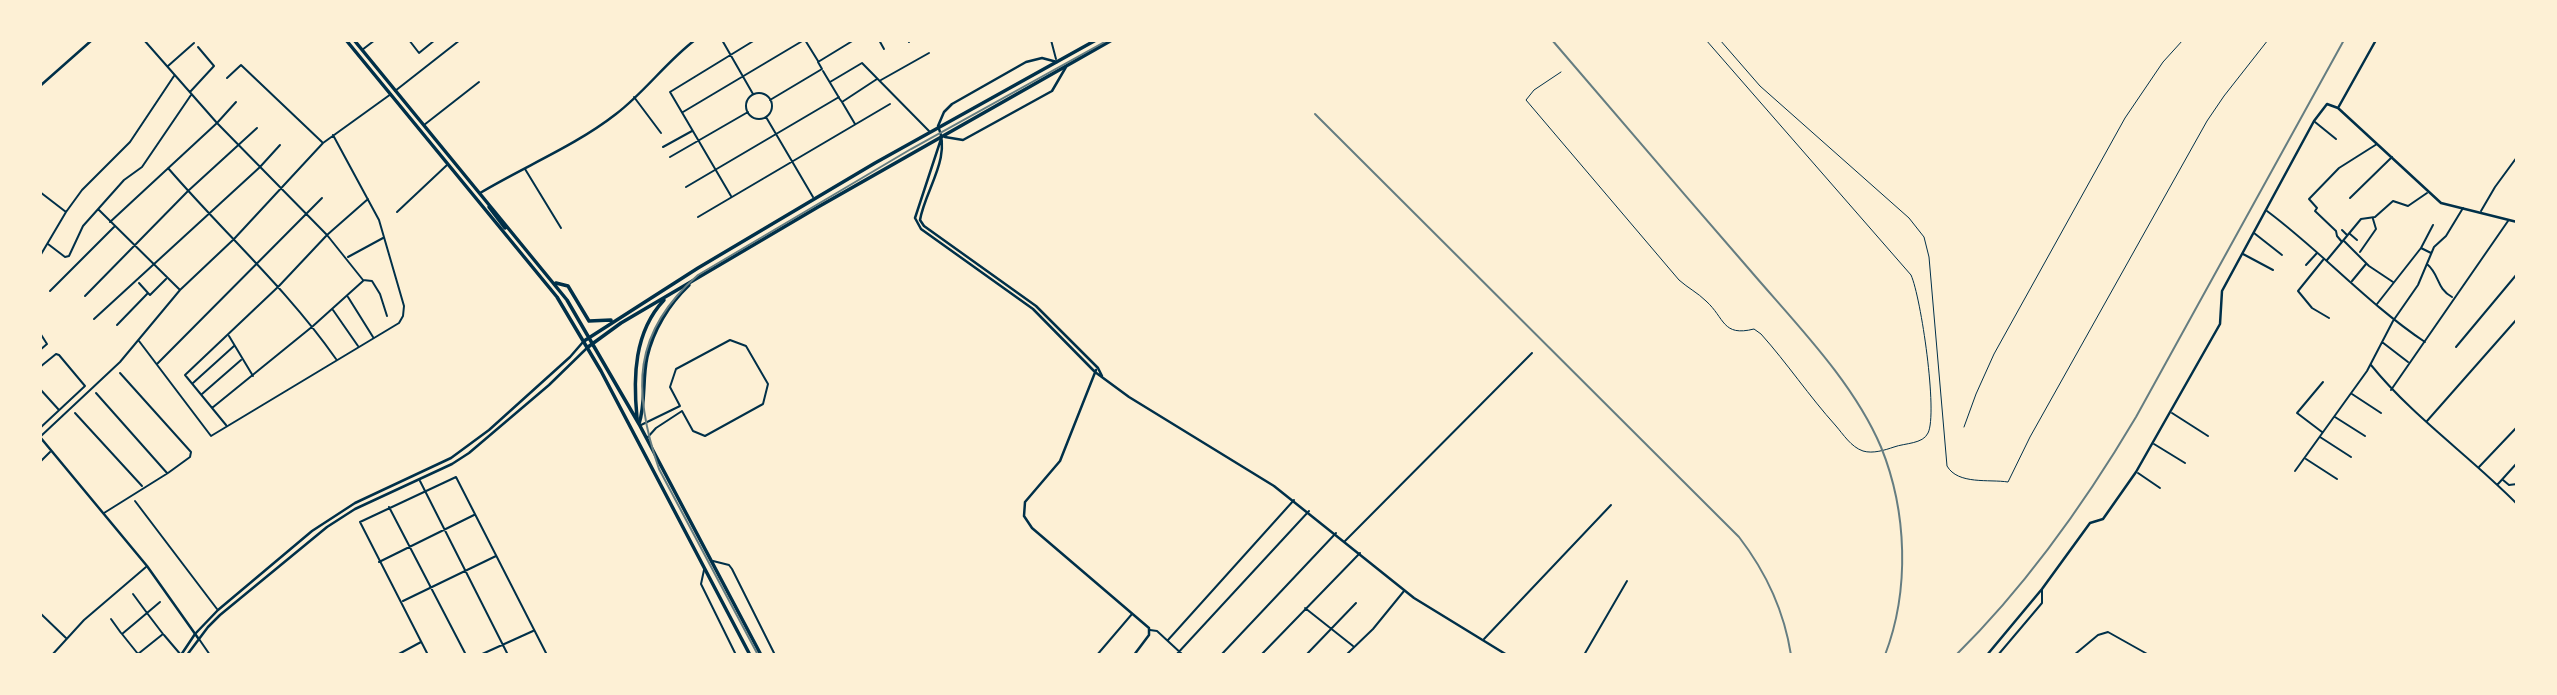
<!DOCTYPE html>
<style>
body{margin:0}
#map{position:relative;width:2557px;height:695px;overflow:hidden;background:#fdf0d5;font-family:Poppins,sans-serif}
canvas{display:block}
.frame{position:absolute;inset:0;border:42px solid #fdf0d5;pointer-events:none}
</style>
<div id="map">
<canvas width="2557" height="695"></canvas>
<div class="frame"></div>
</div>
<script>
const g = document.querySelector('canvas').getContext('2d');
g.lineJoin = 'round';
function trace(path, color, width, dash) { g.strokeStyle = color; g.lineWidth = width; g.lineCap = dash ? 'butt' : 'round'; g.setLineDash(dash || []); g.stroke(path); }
trace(new Path2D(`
 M1720,40L1760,86L1909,218L1924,237L1929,257L1947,466C1958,485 1989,479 2008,482L2030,437L2207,121L2224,96L2268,40
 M1561,72L1534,90L1526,100L1679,280C1688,288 1698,293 1706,301C1725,318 1722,337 1754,329L1761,334C1787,363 1809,396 1836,426C1843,434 1851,447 1863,451C1873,454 1885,450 1894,447C1905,443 1923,444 1928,433C1938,413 1921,297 1911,275L1706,40
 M1964,427L1976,394L1994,354L2125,118L2163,62L2183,40`), '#003049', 1);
trace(new Path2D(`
 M144,40L217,123L327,235L363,280L372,281L380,294L387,316
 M409,40L419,53L435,40
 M722,40L753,94
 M805,40L818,61
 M879,40L884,49
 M908,40L909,42
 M1051,40L1056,59
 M362,50L375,40
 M168,66L194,43
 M823,71L838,96
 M227,78L241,65L322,142
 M881,80L929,53
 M830,82L862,63L929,131
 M395,91L460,40
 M190,92L214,66L198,47
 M746 106a13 13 0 1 1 26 0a13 13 0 1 1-26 0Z
 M634,97L661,133
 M839,98L842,102L877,79
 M770,100L822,69L818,62L854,40
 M842,102L855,124
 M683,112L804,40
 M766,117L813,197
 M2315,122L2336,139
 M424,125L479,82
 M663,147L692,131
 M670,157L748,112
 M168,168C224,233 287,289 336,359
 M525,169L561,228
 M686,187L839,97
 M40,192L66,212
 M731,196L670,92L755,40
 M2350,198L2392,157
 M98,209L179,289
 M2267,211C2322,252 2368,304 2425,342
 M2481,211L2495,187L2517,157
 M397,212L447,165
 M698,217L890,104
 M110,222L217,123L236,102
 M2342,230L2347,235
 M2254,233L2282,255
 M2350,234L2357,240
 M2344,241L2369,266L2393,282
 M2342,242L2337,236L2336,231L2315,211L2317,208L2309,199L2339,168L2377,144
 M48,244L65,257L69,256L83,226L124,180L142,167L191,95
 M2421,248L2433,225
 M2360,252L2376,229L2373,219
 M2243,254L2273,270
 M40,256L66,212L82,190L130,142L174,76
 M348,257L383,238
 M2323,260L2298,291L2312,308L2329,318
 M2327,260L2361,219L2375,217L2393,201L2408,206L2427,193
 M2427,264C2440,275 2436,288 2452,297
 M2306,265L2317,253
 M2352,281L2366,264
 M50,291L114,227
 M148,293L150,295L166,279
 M85,296L188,191L257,128
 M348,297L373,337
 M2377,304L2421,248L2431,253
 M333,310L358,346
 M94,319L260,167L280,145
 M117,325L148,293L139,283
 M40,333L47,344L40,350
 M229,336L253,376
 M139,341L211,436L399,323L403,316L404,306L379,220L333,135
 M2382,342L2408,362
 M2456,347L2517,274
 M157,364L322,198
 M2371,365C2413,417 2470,456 2517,504
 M40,367L56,354L59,355L85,386L40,428
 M193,383L234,346
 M40,389L59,410
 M2391,390L2508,221
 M96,393L167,473
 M202,394L241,360
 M2352,394L2381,413
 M212,408L313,326L363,281
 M75,413L142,486
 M2172,413L2208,436
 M2335,417L2365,436
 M2427,421L2517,319
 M226,425L185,375L279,286L327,235L368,199
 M641,425L680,406L670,387L676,369L730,340L746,346L768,384L763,404L705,436L693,431L682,411L656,428L647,438
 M2322,432L2297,413L2323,382
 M41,436L120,362L180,290L234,239L323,143L391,94
 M2320,437L2351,457
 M2154,444L2185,463
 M2306,459L2337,479
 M40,462L50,452
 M2479,467L2517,427
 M2295,471L2367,371L2393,321L2418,285L2434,247L2446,236L2463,208
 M2138,473L2160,488
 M2503,480L2509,485L2517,484
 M420,481L508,655
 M2498,484L2517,463
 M135,501L217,609
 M389,507L466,655
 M104,513L168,473L190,457L191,452L120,373
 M1345,541L1532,353
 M713,561L729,565L732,569L775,655
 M379,562L474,515
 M704,570L701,584L736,655
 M133,594L147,613L160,602
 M403,601L496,556
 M1305,608L1353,646
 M40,613L66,638
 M111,619L121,633
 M1150,630L1157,631L1183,655
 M164,635L181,655
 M199,639L210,655
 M1484,639L1611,505
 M1168,640L1294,500
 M52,655L84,620L146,567
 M137,655L138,654L163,634L147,613L122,634L138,654V655
 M397,655L421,642
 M428,655L360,522L456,477L547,655
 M480,655L533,631
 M1097,655L1132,614
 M1176,655L1309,511
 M1221,655L1336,533
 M1261,655L1360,553
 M1306,655L1356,603
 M1346,655L1373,629L1404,591
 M1584,655L1627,581
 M1998,655L2042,603V590
 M2074,655L2098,635L2108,632L2149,655`), '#003049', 2);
trace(new Path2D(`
 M1057,62L1042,58L1026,62L952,104L944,112L938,126C952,158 925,190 920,220L924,226L1036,306L1098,368L1102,376
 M40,86L92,40
 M2338,108L2376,40
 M942,136L915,218L921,229L1033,309L1095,372L1129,397L1274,486L1414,598L1507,655
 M945,137L963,140L1052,91L1066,67
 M480,193C525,166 575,146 616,114C645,92 666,62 695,40
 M1096,370L1060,461L1025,502L1024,516L1032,528L1149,628V635L1134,655
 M40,437L147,566L198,638
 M1987,655L2042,589L2090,523L2103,519L2136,472L2220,324L2222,291L2314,121L2327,104L2338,108L2441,203L2517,222`), '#003049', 2.5);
trace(new Path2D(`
 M181,655L195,634L218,610L312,531L355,503L451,458L489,430L570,357L583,342
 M187,655L208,627L220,615L327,527L355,509L452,464L469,453L549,385L588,347`), '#003049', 2.5);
trace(new Path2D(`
 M346,40L557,297L601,371L750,655
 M354,40L567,300L639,424L761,655
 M489,207L505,228
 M556,283L568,286L589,321L611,320
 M584,341L698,268L875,163L1096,40
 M588,347L621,323L818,207L1112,40
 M637,418C633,377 634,332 664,300
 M639,424C646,402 642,380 647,357C653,330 669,304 689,285`), '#003049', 3.5);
trace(new Path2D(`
 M1552,40C1618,117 1683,193 1749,269C1795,323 1853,381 1881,447C1907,511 1910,590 1885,655
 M1315,114L1739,537C1766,572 1784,610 1791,655
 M758,655L659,469C632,391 632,332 698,275L911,149L1108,40
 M1956,655C2028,584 2085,503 2136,417L2344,40`), '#657d81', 2);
</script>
